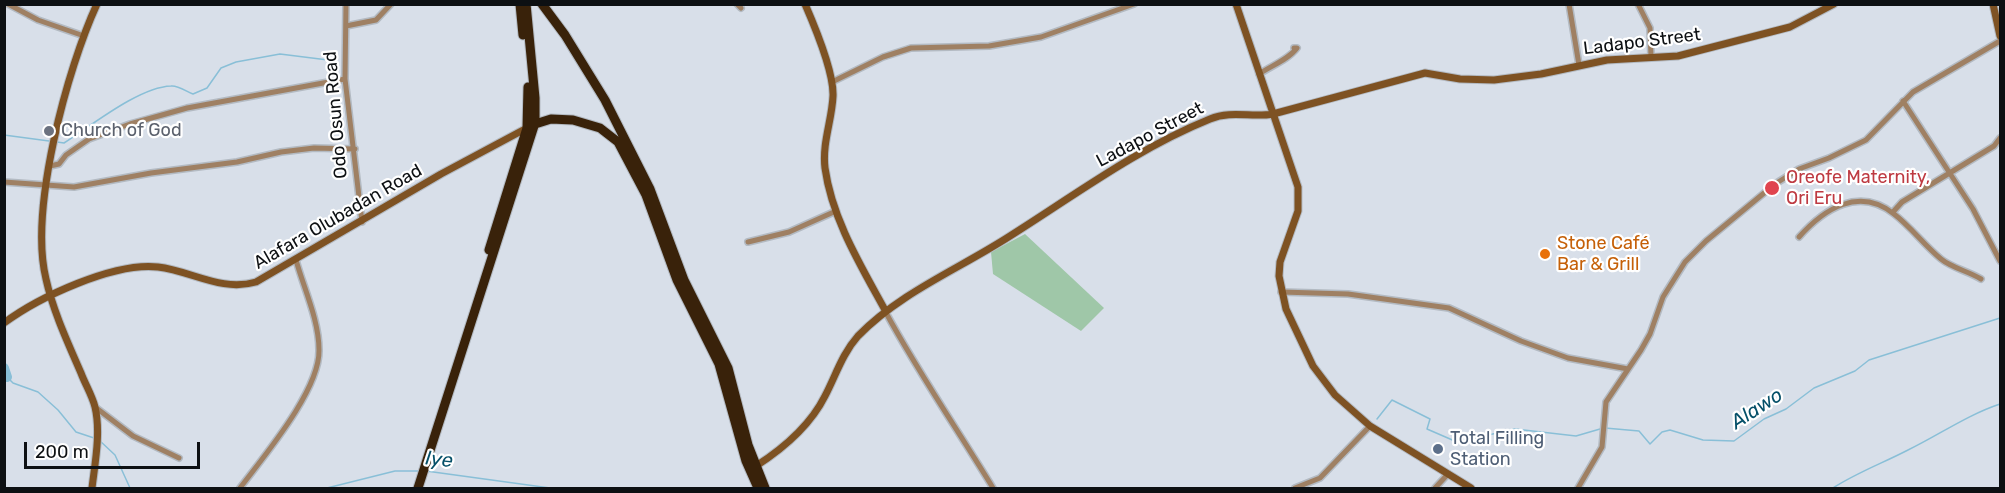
<!DOCTYPE html>
<meta charset="utf-8">
<style>
body{margin:0}
#map{position:relative;width:2005px;height:493px;overflow:hidden;background:#d8dfe9;font-family:Rubik,sans-serif}
canvas{display:block}
.frame{position:absolute;inset:0;border:6px solid #0d1013;pointer-events:none}
.scale{position:absolute;left:24px;top:442px;width:176px;height:27px;box-sizing:border-box;border:3px solid #0d1013;border-top:0;padding-left:8px;font-size:18px;line-height:21px;white-space:nowrap;color:#0d1013;-webkit-text-stroke:4px #fff;paint-order:stroke}
</style>
<div id="map">
<canvas width="2005" height="493"></canvas>
<div class="frame"></div>
<div class="scale">200 m</div>
</div>
<script>
const g = document.querySelector('canvas').getContext('2d');
g.lineJoin = 'round';
function fillPath(path, color) { g.fillStyle = color; g.fill(path, 'evenodd'); }
function trace(path, color, width, dash) { g.strokeStyle = color; g.lineWidth = width; g.lineCap = dash ? 'butt' : 'round'; g.setLineDash(dash || []); g.stroke(path); }
function label(font, color, halo, rows, align = 'center') {
  g.font = font + ' Rubik,sans-serif'; g.lineWidth = 4.5; g.setLineDash([]); g.textBaseline = 'middle'; g.strokeStyle = halo; g.fillStyle = color; for (const [text, x, y, turn = 0] of rows) {
    g.save(); g.translate(x, y); g.rotate((+turn || 0) * Math.PI / 180); g.textAlign = isNaN(turn) ? turn : align; if (halo) g.strokeText(text, 0, 0); g.fillText(text, 0, 0); g.restore();
  }
}
fillPath(new Path2D(`
 M1025,234L1104,308L1081,331L993,274L991,252Z`), '#9fc7a8');
trace(new Path2D(`
 M4,135L49,141
 M57,142L64,143C91,126 139,87 171,86C178,85 187,92 193,94L207,88L221,68L236,62L280,54L336,61
 M4,385L7,377L13,383L38,392L58,410L76,432L94,438
 M1377,419L1392,400L1430,419L1427,429L1457,442L1515,429L1576,436L1600,429
 M1605,428L1639,431L1650,444L1662,432L1670,430L1703,440L1734,441L1764,419L1786,409L1814,388L1855,371L1869,360L2000,318
 M99,440L115,455L130,488
 M426,471L550,488
 M327,488L395,471H419
 M1833,488C1856,473 1883,463 1908,450C1939,435 1967,415 2000,404`), '#89bfd7', 1.5);
trace(new Path2D(`
 M4,368L7,377`), '#89bfd7', 10);
const street = new Path2D(`
 M8,4L38,20L84,36
 M346,4L345,79L362,222
 M737,4L741,8
 M1569,4L1579,65
 M1638,4L1650,28L1651,57
 M346,26L376,20L391,4
 M1259,74C1271,66 1289,59 1297,48H1294
 M832,82L883,57L911,48L989,46L1041,37L1134,4
 M1903,101L1973,209L2000,261
 M50,166L59,164L66,155L89,139L130,124L187,108L345,79
 M4,182L74,187L151,173L237,162L281,152L314,148L355,149
 M1893,212L1902,202L1994,146L2000,138
 M1799,237C1824,209 1859,186 1894,214C1911,227 1924,245 1941,259C1952,268 1968,271 1981,279
 M748,242L789,232L836,211
 M1281,292L1348,294L1449,308L1521,341L1568,358L1628,369
 M885,311C918,372 957,429 993,488
 M95,407L133,436L179,458
 M240,488C264,456 320,390 319,350C319,320 304,289 296,260
 M1295,488L1320,478L1370,426
 M1435,488L1448,474
 M1578,488L1602,447L1606,402L1641,350L1650,334L1663,297L1685,262L1706,241L1775,184L1799,169L1829,158L1866,140L1913,92L2000,41`);
const secondary = new Path2D(`
 M805,4C815,27 834,72 833,96C832,120 822,143 825,168C832,219 861,266 885,310
 M1236,4L1298,187V211L1280,262L1279,276L1286,309L1313,366L1335,395L1370,426L1471,488
 M1993,4L2000,36
 M4,323C39,297 114,262 158,267C192,271 221,292 256,282L441,174L527,128
 M756,466C784,448 810,426 825,396C836,375 842,354 858,336C901,292 959,269 1010,236C1075,195 1138,148 1210,119C1232,110 1252,118 1273,114L1425,73L1460,79L1494,80L1541,74L1607,60L1678,56L1790,27L1834,4
 M92,488C95,463 101,432 95,407C92,395 85,384 81,373C68,343 53,311 46,279C29,210 67,69 97,4`);
const highway = new Path2D(`
 M520,4L523,35
 M542,4L565,35L605,100L650,189L684,280L728,368L748,445L765,488
 M532,125L551,119L573,120L600,128L618,142L646,195L677,280L719,364L746,461L758,488
 M489,250L527,128L528,87
 M418,488L535,123V98L526,4`);
trace(street, '#b3bac2', 8);
trace(secondary, '#b3bac2', 9);
trace(highway, '#b3bac2', 11);
trace(street, '#9f8063', 5);
trace(secondary, '#7e5223', 7);
trace(highway, '#39220a', 9);
for (const [x, y, r, color] of [
 [49,131,6,"#6b7280"],
 [1772,188,8,"#e0444e"],
 [1545,254,6,"#e8710a"],
 [1438,449,6,"#5c6f8a"]
]) { const dot = new Path2D(); dot.arc(x, y, r, 0, 2 * Math.PI); g.fillStyle = color; g.fill(dot); trace(dot, '#fff', 2); }
label('18px', '#0d1013', '#fff', [
 ["Ladapo Street",1642,42,-7],
 ["Odo Osun Road",336,115,-95],
 ["Ladapo Street",1150,135,-28],
 ["Alafara Olubadan Road",338,217,-30]
]);
label('18px', '#5b616d', '#fff', [
 ["Church of God",61,131]
], 'left');
label('18px', '#be3a42', '#fff', [
 ["Oreofe Maternity,",1786,178],
 ["Ori Eru",1786,199]
], 'left');
label('18px', '#c56008', '#fff', [
 ["Stone Café",1557,244],
 ["Bar & Grill",1557,265]
], 'left');
label('18px', '#4e5e75', '#fff', [
 ["Total Filling",1450,439],
 ["Station",1450,460]
], 'left');
label('italic 20px', '#055069', '#fff', [
 ["Alawo",1757,409,-33],
 ["Iye",439,460,6]
]);
</script>
